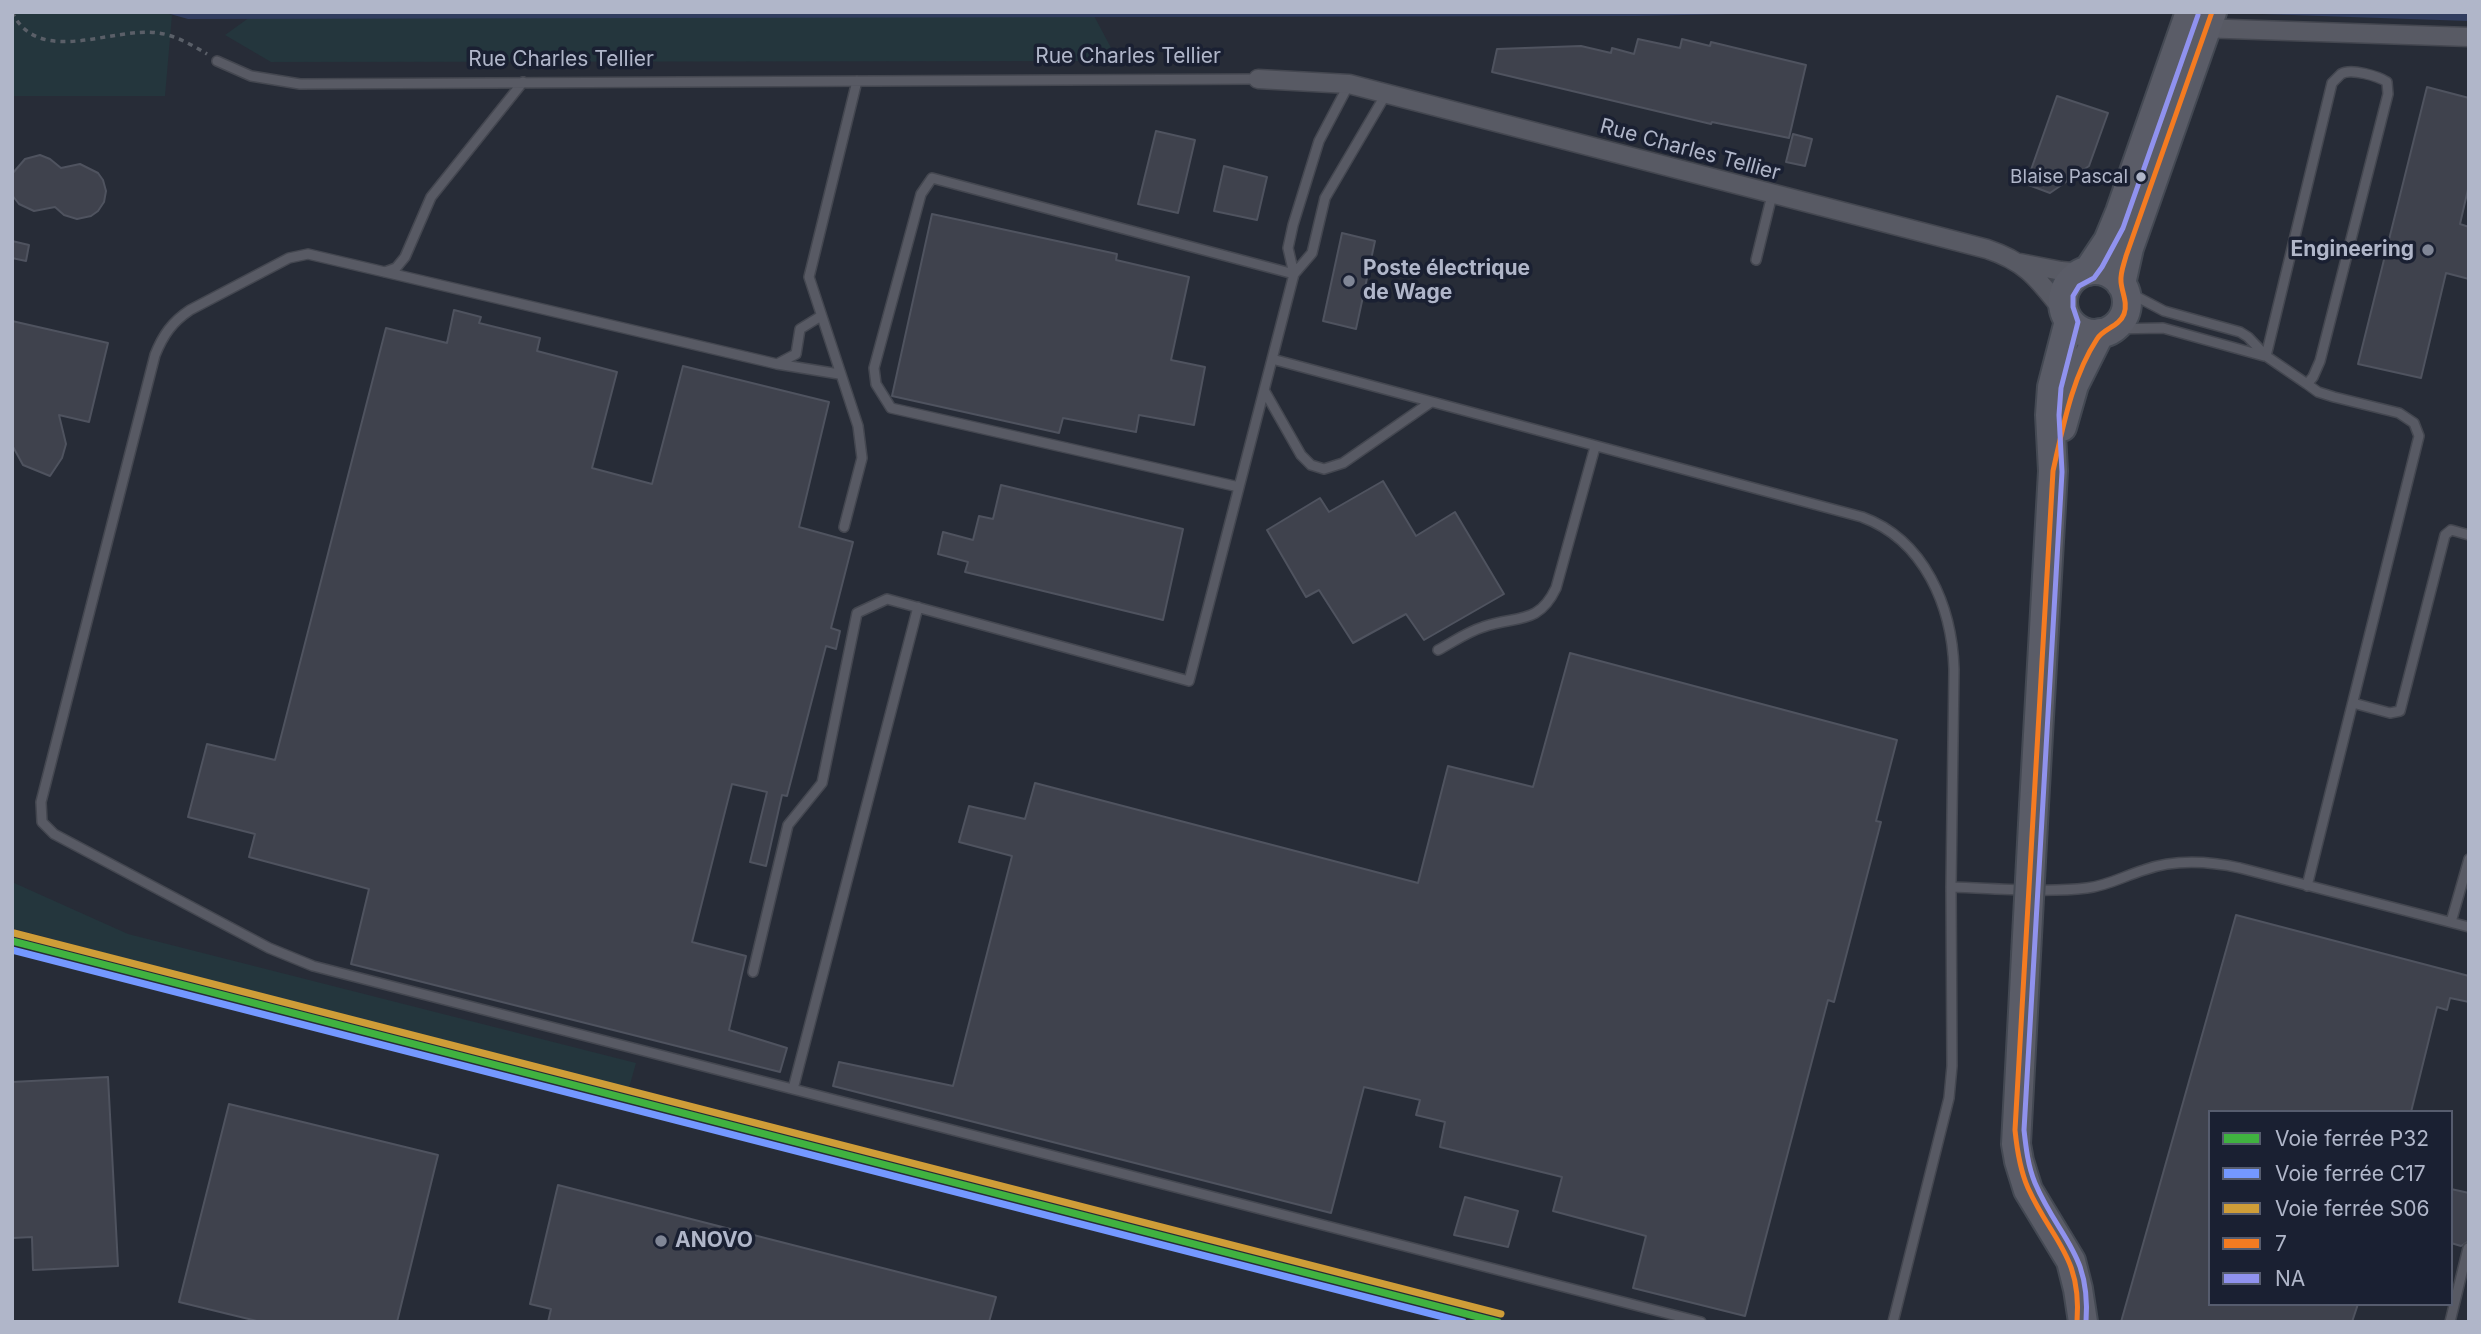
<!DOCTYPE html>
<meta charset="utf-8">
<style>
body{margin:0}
#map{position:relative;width:2481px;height:1334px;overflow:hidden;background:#272c37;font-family:Inter,sans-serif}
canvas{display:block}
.frame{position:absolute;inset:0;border:14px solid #b0b6c9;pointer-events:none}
.legend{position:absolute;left:2208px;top:1110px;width:245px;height:196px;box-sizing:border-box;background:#1a2032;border:2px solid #565c6e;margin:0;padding:9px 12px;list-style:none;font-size:21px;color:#b0b6c9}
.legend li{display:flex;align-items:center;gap:14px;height:35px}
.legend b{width:35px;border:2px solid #565c6e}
</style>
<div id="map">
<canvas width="2481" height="1334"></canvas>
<div class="frame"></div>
<ul class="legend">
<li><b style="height:9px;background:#40b240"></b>Voie ferrée P32</li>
<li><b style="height:9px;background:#7498ff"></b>Voie ferrée C17</li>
<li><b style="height:9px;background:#cf9d38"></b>Voie ferrée S06</li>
<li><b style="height:9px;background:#f47b21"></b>7</li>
<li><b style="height:9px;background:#9092ee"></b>NA</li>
</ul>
</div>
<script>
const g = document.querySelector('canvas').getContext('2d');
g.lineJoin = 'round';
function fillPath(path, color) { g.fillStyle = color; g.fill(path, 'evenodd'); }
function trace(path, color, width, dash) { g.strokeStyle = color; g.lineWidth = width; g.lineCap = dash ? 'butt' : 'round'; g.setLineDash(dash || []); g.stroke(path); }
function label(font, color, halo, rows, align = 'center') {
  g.font = font + ' Inter,sans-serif'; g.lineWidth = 7; g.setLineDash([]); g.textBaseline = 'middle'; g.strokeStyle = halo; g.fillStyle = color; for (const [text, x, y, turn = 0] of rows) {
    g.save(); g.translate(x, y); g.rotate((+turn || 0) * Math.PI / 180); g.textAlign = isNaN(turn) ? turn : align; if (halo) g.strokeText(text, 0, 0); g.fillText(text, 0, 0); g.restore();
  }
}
fillPath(new Path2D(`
 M12,12H163L172,15L165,96H12Z
 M257,12H1092L1118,61L271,62L225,35Z
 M12,882L128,934L636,1063L629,1088L215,983L12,928Z`), '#24363d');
fillPath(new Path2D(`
 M163,12H1831L1636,16L188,19Z
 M2208,12H2469V21L2232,13Z`), '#313d5f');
const building = new Path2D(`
 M1638,39L1680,48L1682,39L1710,46L1711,42L1806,65L1789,138L1712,122L1711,124L1492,72L1497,49L1581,46L1611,53L1612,48L1634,54Z
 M2427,87L2469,98V185L2460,224L2469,227V279L2446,273L2421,378L2358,364Z
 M2057,96L2108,113L2089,166L2050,193L2026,184Z
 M1156,131L1195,140L1178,213L1138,204Z
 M1793,134L1812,139L1805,166L1786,162Z
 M40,155L50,159L61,168L80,164L98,173L103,180L106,191L104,202L98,211L91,216L77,219L64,215L55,207L34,211L19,204L12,195V174L25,159Z
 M1224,166L1267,177L1257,220L1214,211Z
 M932,214L1117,254L1116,260L1189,277L1171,360L1205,367L1194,425L1139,415L1136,432L1063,418L1059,433L892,396Z
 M1342,233L1375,241L1356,329L1323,321Z
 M12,241L29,245L26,261L12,258Z
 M454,310L481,317L479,323L540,338L537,351L617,372L592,468L652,484L683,366L829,402L799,527L853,542L831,628L840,631L836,649L826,646L787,796L782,795L766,866L750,862L767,792L732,784L692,942L746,956L729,1030L787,1048L780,1072L351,964L369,889L249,857L255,834L188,817L207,744L275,760L386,328L447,343Z
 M12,321L108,343L89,422L59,415L66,444L62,458L50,476L23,465L12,445Z
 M1383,481L1416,536L1455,512L1504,594L1424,640L1406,614L1353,643L1319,590L1306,597L1267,530L1320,498L1329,512Z
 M1001,485L1183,529L1163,620L965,572L968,562L938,554L943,532L973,540L979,516L993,519Z
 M1570,653L1897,740L1876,821L1881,822L1834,1002L1828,1000L1745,1316L1633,1288L1646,1236L1553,1211L1562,1177L1440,1147L1445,1122L1416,1115L1420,1100L1364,1087L1331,1213L833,1086L839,1062L953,1086L1012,856L959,842L969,806L1025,819L1035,783L1418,883L1448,766L1533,787Z
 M2236,915L2469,976V1002L2450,998L2447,1010L2437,1007L2411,1112H2210V1304H2358L2352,1322H2121Z
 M108,1077L118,1266L33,1270L32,1237L12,1238V1082Z
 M229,1104L438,1155L397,1322H261L179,1302Z
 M558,1185L996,1297L989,1322H548L551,1309L530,1304Z
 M2451,1189L2469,1193V1241L2461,1246L2451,1243Z
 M1465,1197L1518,1211L1508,1247L1454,1235Z`);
fillPath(building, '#3f424d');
trace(building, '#4f535f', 2);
const lane = new Path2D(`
 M217,61L251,76L300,84L1258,79
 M1756,260L1772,195
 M385,272L396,268L405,257L431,197L523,82
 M1294,274L1288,248L1293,225L1319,141L1349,84
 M2124,290L2164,311L2240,332L2248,337L2266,356
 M2112,329L2163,328L2264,356
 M1272,359L1862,517C1925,540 1952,607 1954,669L1951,887
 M777,364L796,354L800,329L821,316
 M839,374L777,364L308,254L289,258L190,310C172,322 163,335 155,355L41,802L42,822L54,834L269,948L313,966L1701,1322
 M1264,390L1301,455L1311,465L1324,469L1343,463L1431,402
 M1239,487L891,408L876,384L874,368L921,194L932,178L1294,274
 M844,527L862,458L858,426L809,277L857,81
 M1438,650C1453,642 1467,632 1483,627C1516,615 1538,626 1556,588L1595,447
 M2353,703L2390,713L2400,711L2445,535L2451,530L2469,535
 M2307,886L2419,436L2414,423L2399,413L2334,397L2318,392L2307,384L2313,377L2320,361L2388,94L2387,82C2378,76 2351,68 2341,74C2340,75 2333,82 2332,83L2266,356L2307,384
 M2451,922L2469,859
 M753,972L788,825L822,783L857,613L887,599L1189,681L1294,274L1312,253L1325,198L1386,94
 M793,1089L918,607
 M1893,1322L1949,1098L1952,1066L1951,887C1993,888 2046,893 2087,888C2107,886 2124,876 2144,870C2175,859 2208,861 2240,868L2469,927
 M2450,1322L2468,1248`);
const street = new Path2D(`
 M2199,28L2469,37
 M1258,79L1349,84L1987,249C2029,263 2039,281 2065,313
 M2020,263L2061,271L2084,273`);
const primary = new Path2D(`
 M2063 302a32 32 0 1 1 64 0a32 32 0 1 1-64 0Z
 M2088,271L2108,241L2120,212L2190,12
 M2121,284L2129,248L2212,12
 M2062,427L2074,385L2100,333
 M2034,805L2053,471L2050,415L2052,387L2069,321
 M2026,955L2016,1144L2019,1161L2028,1190L2071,1261L2078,1289L2083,1322`);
trace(lane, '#444750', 12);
trace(street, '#444750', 21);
trace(primary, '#444953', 32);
trace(new Path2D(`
 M12,12C39,68 113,26 158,33C175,35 192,45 207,54`), '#5a5f68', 3.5, [5, 5]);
trace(lane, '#585a64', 9);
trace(street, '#585a64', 18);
trace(primary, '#5a5c67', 28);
const primaryBridge = new Path2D(`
 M2026,955L2034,805`);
trace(primaryBridge, '#444953', 32, []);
trace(primaryBridge, '#5a5c67', 28);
trace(new Path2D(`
 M2077,1322C2082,1256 2052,1241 2028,1188C2020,1170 2017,1150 2015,1130L2053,471C2063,427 2072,377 2097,339C2104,328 2119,327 2124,314C2128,303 2122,293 2121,282C2120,273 2124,264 2126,256L2212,12`), '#f47b21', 5);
trace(new Path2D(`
 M2086,1322C2091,1253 2059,1239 2035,1183C2028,1166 2026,1148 2024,1130L2062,472L2059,415L2061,388L2078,322L2073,307V296L2079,286L2094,278L2102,267L2123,228L2198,15`), '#9092ee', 5);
trace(new Path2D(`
 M12,941L1498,1322`), '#40b240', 7);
trace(new Path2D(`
 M12,950L1463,1322`), '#7498ff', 7);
trace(new Path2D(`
 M14,933L1501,1314`), '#cf9d38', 7);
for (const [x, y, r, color] of [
 [2141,177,6,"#b0b6c9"],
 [2428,250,7,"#808696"],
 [1349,281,7,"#808696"],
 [661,1241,7,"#808696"]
]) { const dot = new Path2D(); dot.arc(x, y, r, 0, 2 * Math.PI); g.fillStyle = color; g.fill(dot); trace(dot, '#1a2032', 2.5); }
label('19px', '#b0b6c9', '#1a2032', [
 ["Blaise Pascal",2128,177]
], 'right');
label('21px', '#b0b6c9', '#1a2032', [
 ["Rue Charles Tellier",1128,57],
 ["Rue Charles Tellier",561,60],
 ["Rue Charles Tellier",1690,150,15]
]);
label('bold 21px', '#b0b6c9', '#1a2032', [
 ["Engineering",2414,250,"right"],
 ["Poste électrique",1363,269],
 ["de Wage",1363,293],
 ["ANOVO",675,1241]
], 'left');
</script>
